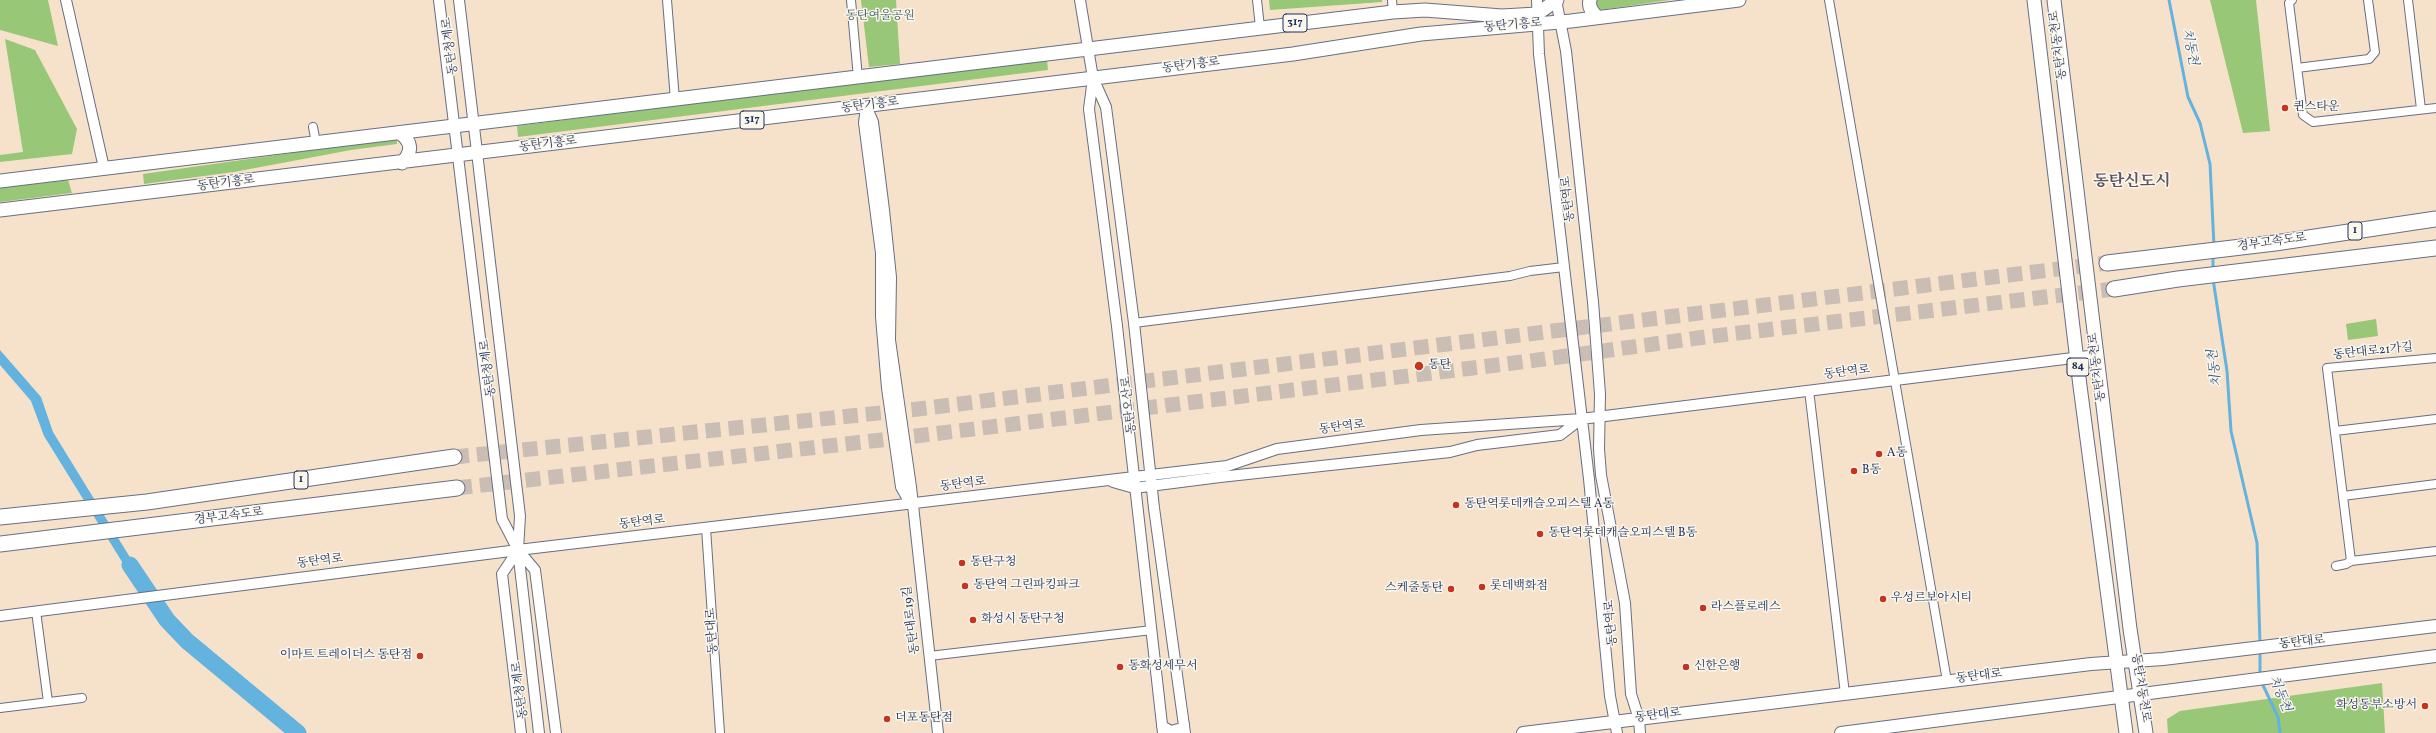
<!DOCTYPE html>
<meta charset="utf-8">
<style>
body{margin:0}
canvas{display:block;background:#f6e2ca}
</style>
<canvas width="2436" height="733"></canvas>
<script>
const g = document.querySelector('canvas').getContext('2d');
g.lineJoin = 'round';
function fillPath(path, color) { g.fillStyle = color; g.fill(path, 'evenodd'); }
function trace(path, color, width, dash) { g.strokeStyle = color; g.lineWidth = width; g.lineCap = dash ? 'butt' : 'round'; g.setLineDash(dash || []); g.stroke(path); }
function label(font, color, halo, rows, align = 'center') {
  g.font = font + ' Vollkorn,"Noto Serif KR",serif'; g.lineWidth = 3; g.setLineDash([]); g.textBaseline = 'middle'; g.strokeStyle = halo; g.fillStyle = color; for (const [text, x, y, turn = 0] of rows) {
    g.save(); g.translate(x, y); g.rotate((+turn || 0) * Math.PI / 180); g.textAlign = isNaN(turn) ? turn : align; if (halo) g.strokeText(text, 0, 0); g.fillText(text, 0, 0); g.restore();
  }
}
fillPath(new Path2D(`
 M0,0H48L58,46L0,30Z
 M861,0H896L900,64L869,67Z
 M1269,0H1382V2L1270,10Z
 M1594,0H1670L1600,10L1596,9Z
 M2210,0H2256L2270,131L2243,133Z
 M5,39L35,50L77,129L72,154L0,162V155L23,152Z
 M1047,59L1048,70L518,137L517,126Z
 M397,138V144L351,150L234,172L144,184L143,174Z
 M68,180L72,193L0,202V188Z
 M2376,319L2378,336L2348,340L2346,324Z
 M2382,683L2385,733H2168L2167,719L2180,711Z`), '#97c777');
fillPath(new Path2D(`
 M0,350L41,397L53,432L147,585L137,586L44,436L31,401L0,365Z`), '#64b3de');
trace(new Path2D(`
 M2169,0L2188,97L2200,123L2210,164L2214,246
 M2213,270V255
 M2213,279L2227,371L2231,431L2257,543L2260,644
 M2260,651V676
 M2261,681L2278,717L2280,733`), '#64b3de', 3);
trace(new Path2D(`
 M130,565L167,620L187,641L298,733`), '#64b3de', 17);
trace(new Path2D(`
 M454,457L918,409L2107,263
 M457,488L916,436L1530,361L1705,337L2114,289`), '#cabeb4', 15, [15, 8]);
const minor = new Path2D(`
 M667,0L675,100
 M851,0L858,78
 M1257,0L1260,27
 M1392,0L1393,12
 M1829,0L1947,681
 M2292,0L2289,3L2303,115L2313,122L2436,108
 M2408,0L2421,109
 M2297,68L2369,59L2375,52L2368,0
 M313,127L316,143
 M1134,323L1510,276L1530,271L1564,267
 M1809,390L1845,694
 M2335,431L2436,419
 M2343,496L2436,484
 M706,528L720,733
 M2351,561L2436,551
 M2336,566L2346,564L2351,561L2327,368L2436,358
 M36,611L48,702
 M929,656L1152,630
 M0,708L82,698`);
const tertiary = new Path2D(`
 M66,0L104,168
 M439,0L502,519L518,550L535,570L556,733
 M459,0L520,516L518,550L539,733
 M1080,0L1093,78L1106,107L1134,323L1154,508L1185,733
 M1537,0L1539,54L1589,479L1610,696L1617,733
 M1556,0L1566,51L1593,302L1600,394L1599,449L1601,475L1625,603L1631,694L1639,719L1640,733
 M1093,78L1089,109L1117,326L1163,733
 M866,106L873,122L884,210L891,277L890,340L911,487L938,733
 M866,106L864,123L881,253V317L887,388L901,487L910,503
 M1113,482L1134,488L1220,477L1450,452L1477,445L1560,435L1581,419
 M518,550L502,574L521,733
 M0,616L518,550L1227,466L1277,449L1421,430L1581,419L2097,355
 M1162,726L1171,731L1182,728L1184,724`);
const secondary = new Path2D(`
 M1523,733L2091,664L2163,659L2436,626
 M1841,733L2436,656`);
const primary = new Path2D(`
 M1590,0C1588,7 1592,12 1597,17
 M2034,0L2080,386L2126,733
 M2054,0L2130,629L2146,733
 M400,133C412,142 413,151 402,163
 M0,181L1393,12L1425,10L1502,16L1537,14L1557,0
 M0,210L1293,54L1421,34L1571,21L1739,0`);
const motorway = new Path2D(`
 M2107,263L2275,243L2436,219
 M2114,289L2178,279L2436,248
 M0,517L147,502L454,457
 M0,544L457,488`);
trace(minor, '#686e84', 10);
trace(tertiary, '#686e84', 12);
trace(secondary, '#686e84', 14);
trace(primary, '#686e84', 15);
trace(motorway, '#686e84', 17);
trace(minor, '#fff', 8);
trace(tertiary, '#fff', 10);
trace(secondary, '#fff', 12);
trace(primary, '#fff', 13);
trace(motorway, '#fff', 15);
for (const [x, y, r, color] of [
 [2285,108,4,"#c8321e"],
 [1419,366,5,"#c8321e"],
 [1879,454,4,"#c8321e"],
 [1854,471,4,"#c8321e"],
 [1456,505,4,"#c8321e"],
 [1540,534,4,"#c8321e"],
 [962,563,4,"#c8321e"],
 [965,586,4,"#c8321e"],
 [1482,587,4,"#c8321e"],
 [1451,589,4,"#c8321e"],
 [1883,599,4,"#c8321e"],
 [1703,608,4,"#c8321e"],
 [973,620,4,"#c8321e"],
 [420,656,4,"#c8321e"],
 [1120,667,4,"#c8321e"],
 [1686,667,4,"#c8321e"],
 [2425,706,4,"#c8321e"],
 [887,719,4,"#c8321e"]
]) { const dot = new Path2D(); dot.arc(x, y, r, 0, 2 * Math.PI); g.fillStyle = color; g.fill(dot); trace(dot, '#fbf7ec', 1.5); }
for (const [x, y, w] of [
 [1295,23,24],
 [752,120,24],
 [2355,231,14],
 [2078,367,22],
 [301,480,14]
]) { const box = new Path2D(); box.roundRect(x - w / 2, y - 9, w, 18, 3); g.fillStyle = '#fbf7ec'; g.fill(box); trace(box, '#1b2f5e', 1); }
label('bold 11px', '#1b2f5e', null, [
 ["317",1295,23],
 ["317",752,120],
 ["1",2355,231],
 ["84",2078,367],
 ["1",301,480]
]);
label('12px', '#405d66', '#fbf7ec', [
 ["동탄여울공원",880,17]
]);
label('12px', '#1b2f5e', '#fbf7ec', [
 ["동탄기흥로",1513,26,-5],
 ["동탄치동천로",2059,45,-97],
 ["동탄청계로",451,46,-97],
 ["동탄기흥로",1191,66,-7],
 ["동탄기흥로",870,106,-7],
 ["동탄기흥로",548,145,-7],
 ["동탄기흥로",226,184,-7],
 ["동탄역로",1569,199,-96],
 ["경부고속도로",2272,243,-8],
 ["동탄대로21가길",2373,352,-6],
 ["동탄치동천로",2098,367,-97],
 ["동탄청계로",489,368,-97],
 ["동탄역로",1847,373,-7],
 ["동탄오산로",1130,405,-96],
 ["동탄역로",1342,428,-7],
 ["동탄역로",963,485,-7],
 ["경부고속도로",229,517,-7],
 ["동탄역로",642,523,-7],
 ["동탄역로",320,562,-7],
 ["동탄대로19길",912,620,-97],
 ["동탄역로",1612,623,-95],
 ["동탄대로",713,631,-94],
 ["동탄대로",2302,643,-6],
 ["동탄대로",1979,677,-7],
 ["동탄치동천로",2140,688,81],
 ["동탄청계로",521,690,-97],
 ["동탄대로",1658,716,-7]
]);
label('12px', '#1b2f5e', '#fbf7ec', [
 ["퀸스타운",2293,108],
 ["동탄",1428,366],
 ["A동",1887,454],
 ["B동",1862,471],
 ["동탄역롯데캐슬오피스텔 A동",1464,505],
 ["동탄역롯데캐슬오피스텔 B동",1548,534],
 ["동탄구청",970,563],
 ["동탄역 그린파킹파크",973,586],
 ["롯데백화점",1490,587],
 ["스케줄동탄",1443,589,"right"],
 ["우성르보아시티",1891,599],
 ["라스플로레스",1711,608],
 ["화성시 동탄구청",981,620],
 ["이마트 트레이더스 동탄점",412,656,"right"],
 ["동화성세무서",1128,667],
 ["신한은행",1694,667],
 ["화성동부소방서",2417,706,"right"],
 ["더포동탄점",895,719]
], 'left');
label('italic 13px', '#315784', '#fbf7ec', [
 ["치동천",2189,47,79],
 ["치동천",2216,368,-97],
 ["치동천",2279,694,68]
]);
label('bold 16px', '#5c5460', '#fbf7ec', [
 ["동탄신도시",2132,183]
]);
</script>
